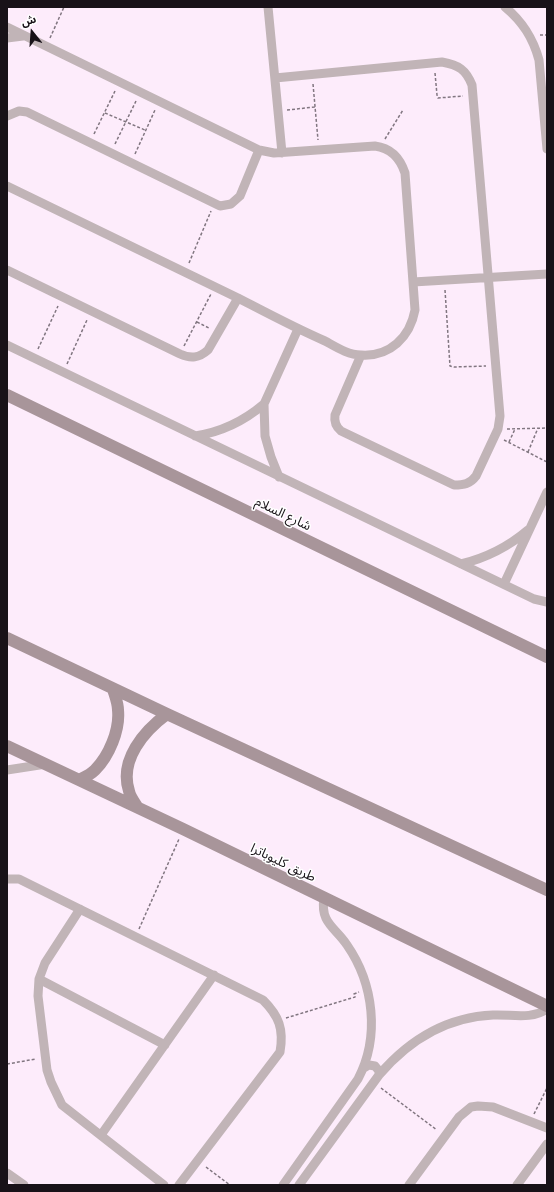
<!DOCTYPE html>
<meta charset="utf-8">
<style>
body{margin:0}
#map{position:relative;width:554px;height:1192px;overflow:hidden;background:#fdecfb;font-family:Montserrat,"Noto Sans Arabic",sans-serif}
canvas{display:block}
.frame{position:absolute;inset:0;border:8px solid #181218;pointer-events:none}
.north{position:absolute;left:12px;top:12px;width:40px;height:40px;-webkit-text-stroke:3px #fff;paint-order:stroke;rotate:343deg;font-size:11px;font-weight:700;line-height:16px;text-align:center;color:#181218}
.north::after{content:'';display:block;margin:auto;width:14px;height:18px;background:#181218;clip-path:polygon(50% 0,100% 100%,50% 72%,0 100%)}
</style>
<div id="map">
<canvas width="554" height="1192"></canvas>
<div class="frame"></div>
<div class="north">ش</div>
</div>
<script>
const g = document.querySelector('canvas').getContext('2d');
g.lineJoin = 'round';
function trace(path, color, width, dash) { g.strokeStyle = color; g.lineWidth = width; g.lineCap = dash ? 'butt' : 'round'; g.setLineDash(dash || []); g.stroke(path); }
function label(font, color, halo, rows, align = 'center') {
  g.font = font + ' Montserrat,"Noto Sans Arabic",sans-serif'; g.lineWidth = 3; g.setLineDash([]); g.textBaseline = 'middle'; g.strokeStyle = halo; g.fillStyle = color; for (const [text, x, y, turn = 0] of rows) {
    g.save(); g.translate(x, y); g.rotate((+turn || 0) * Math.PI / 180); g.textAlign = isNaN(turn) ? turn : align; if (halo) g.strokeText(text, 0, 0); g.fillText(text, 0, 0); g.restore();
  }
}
trace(new Path2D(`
 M540,35H547
 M50,38L64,7
 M435,73L437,95L438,98L463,96
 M313,84L318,140
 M287,110L315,107
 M105,113L145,130
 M94,134L115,91
 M385,139L403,110
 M115,144L136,101
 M135,154L155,110
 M189,263L211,211
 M445,290L450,366L454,367L486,366
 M197,322L209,328
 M184,346L211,294
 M38,349L58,306
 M67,364L87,320
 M507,429L547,428
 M504,440L547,462
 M509,442L515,429
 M528,452L538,428
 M139,929L179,839
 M286,1018L355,997L354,994L359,992
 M7,1064L36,1059
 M381,1088L437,1130
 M534,1114L547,1088
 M206,1167L230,1185`), '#817680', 1.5, [3, 2]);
trace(new Path2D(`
 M268,7L282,153
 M505,7C523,22 533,38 539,60L547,149
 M7,27L259,150L274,153L375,146C391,148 400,158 405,173L415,310C410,337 390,357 361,355C348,355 336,347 325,341C295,328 267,313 238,298C161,260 84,224 7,186
 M7,38L23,36
 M275,78L442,62C459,65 466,70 472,85L500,416L498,429L476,476C470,484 464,485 454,485L341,431C336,427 334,422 335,415L361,355
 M7,116L19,111L27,112L220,206L231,204L240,196L259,150
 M7,270L180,354C191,359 199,358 208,350L238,298
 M413,282L547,274
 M7,345L534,599L547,602
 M195,436C222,432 244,421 264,404
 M279,477L271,457L265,436L264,404L298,329
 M461,564C486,558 508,547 528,530
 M504,584L547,492
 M7,770L46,764
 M7,879H19L263,1000C279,1016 284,1029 280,1052L179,1185
 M80,909L45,963L39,979L38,996L47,1070L51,1082L62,1105L164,1185
 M39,979L165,1045
 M364,1068L369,1065L375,1066L379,1071V1075
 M101,1135L214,975
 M7,1173L24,1185
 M283,1185L358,1079C380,1037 374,984 347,945C335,927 320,923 324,898
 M299,1185L379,1075C409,1040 447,1017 493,1015C511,1014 531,1020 547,1009
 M409,1185L459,1117L471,1107L478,1106L493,1107L547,1128
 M517,1185L547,1144`), '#c1b4b7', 9);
trace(new Path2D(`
 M7,395L547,657
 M7,638L167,714L547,890
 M7,746L183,829L547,1006
 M79,780C85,777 90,775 95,770C109,756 120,730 118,710C118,703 115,696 113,689
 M138,808C135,803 130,797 129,791C119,760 144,731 167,714`), '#a8959a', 12);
label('13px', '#181218', '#fff', [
 ["شارع السلام",283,514,26],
 ["طريق كليوباترا",283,863,26]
]);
</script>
